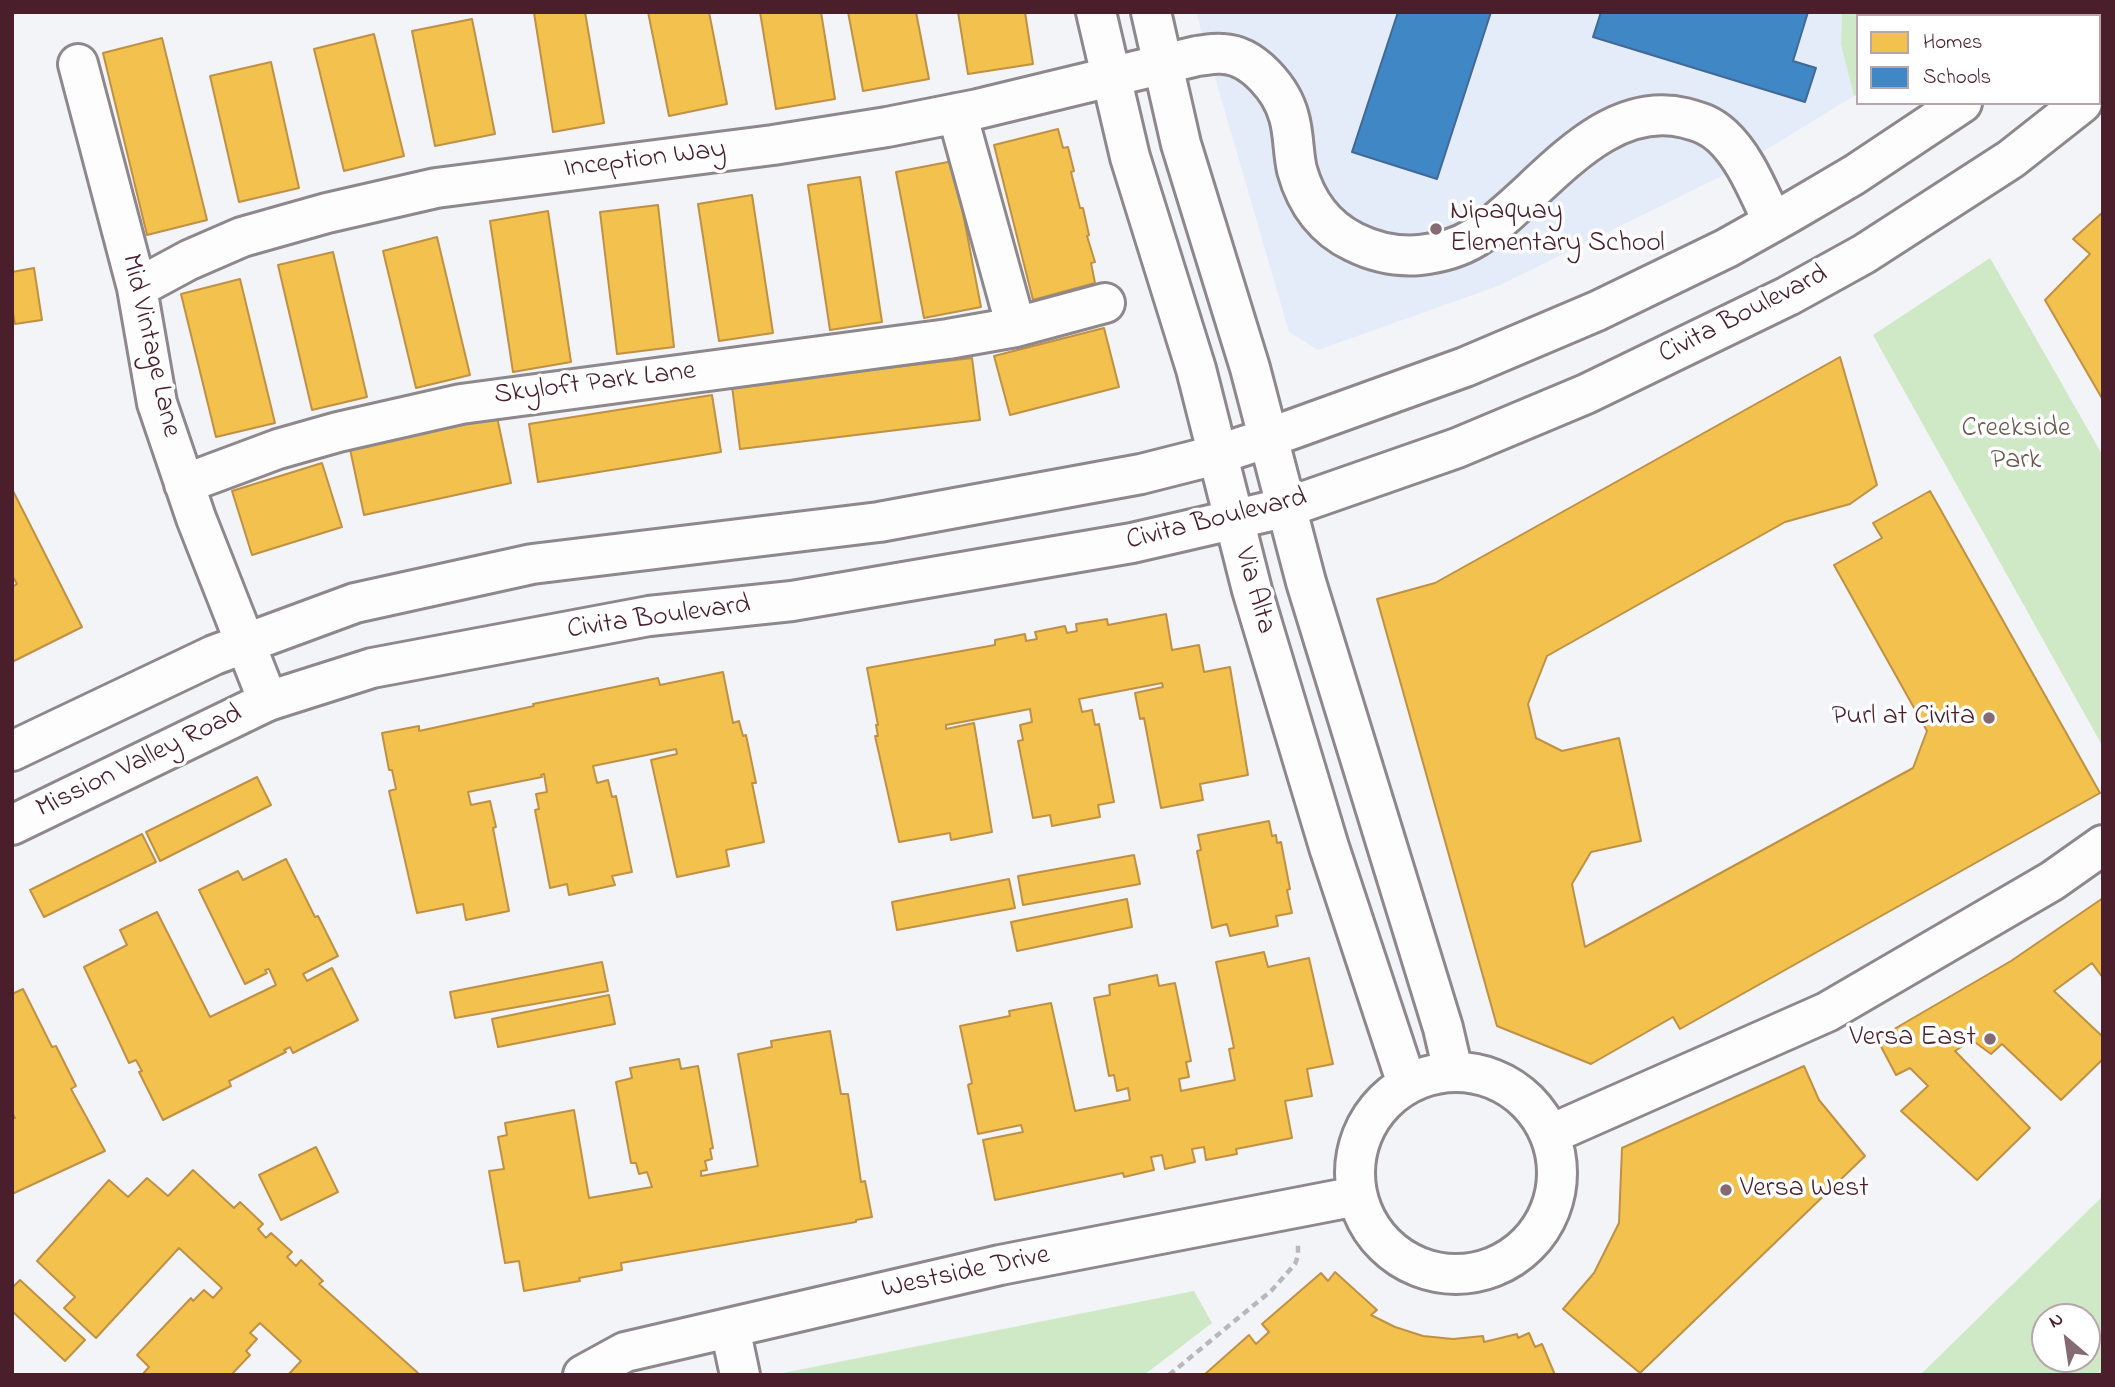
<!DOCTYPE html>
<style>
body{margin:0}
#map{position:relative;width:2115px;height:1387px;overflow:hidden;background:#f2f4f8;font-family:"Indie Flower",sans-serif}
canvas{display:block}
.frame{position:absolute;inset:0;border:14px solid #4a1f2b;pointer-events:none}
.legend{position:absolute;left:1856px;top:14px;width:245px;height:91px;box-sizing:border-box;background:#fff;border:2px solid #b7a5aa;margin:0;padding:9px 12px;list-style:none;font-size:21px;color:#4a1f2b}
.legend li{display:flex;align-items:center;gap:14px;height:35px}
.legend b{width:35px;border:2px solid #b7a5aa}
.north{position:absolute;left:2031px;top:1303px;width:70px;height:70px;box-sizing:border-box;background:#fff;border:2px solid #b7a5aa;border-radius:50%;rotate:331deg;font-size:19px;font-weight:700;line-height:28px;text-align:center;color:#4a1f2b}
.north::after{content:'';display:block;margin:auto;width:24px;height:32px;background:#856a73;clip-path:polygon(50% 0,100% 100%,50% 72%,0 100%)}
</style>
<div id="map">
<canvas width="2115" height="1387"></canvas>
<div class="frame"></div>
<ul class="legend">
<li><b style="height:19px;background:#f2c14e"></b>Homes</li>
<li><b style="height:19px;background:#3f88c5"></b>Schools</li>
</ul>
<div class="north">N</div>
</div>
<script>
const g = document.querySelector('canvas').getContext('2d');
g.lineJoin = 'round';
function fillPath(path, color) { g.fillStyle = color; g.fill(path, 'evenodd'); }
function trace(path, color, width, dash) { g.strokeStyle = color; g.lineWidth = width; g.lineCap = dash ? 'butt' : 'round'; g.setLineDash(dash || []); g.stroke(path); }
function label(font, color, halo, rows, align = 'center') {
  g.font = font + ' "Indie Flower",sans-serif'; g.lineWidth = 7; g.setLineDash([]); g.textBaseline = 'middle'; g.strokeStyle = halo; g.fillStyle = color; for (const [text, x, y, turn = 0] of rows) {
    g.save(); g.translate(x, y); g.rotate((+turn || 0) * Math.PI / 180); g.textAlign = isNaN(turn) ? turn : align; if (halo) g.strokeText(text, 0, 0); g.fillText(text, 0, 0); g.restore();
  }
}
fillPath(new Path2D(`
 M1196,12H1842L1841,45L1854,96L1728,173L1498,286L1318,350L1289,332Z`), '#e5ecf9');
fillPath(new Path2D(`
 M1842,12H2007L2002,16H1858V94L1854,96L1841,45Z
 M1990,258L2103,456V747L1873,335Z
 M2103,1196V1375H1920ZM2045,1317H2087V1359H2045Z
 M1194,1291L1212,1323L1144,1375H773Z`), '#cfe8c6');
const homes = new Path2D(`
 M585,12L604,123L553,132L534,13Z
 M648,12H709L727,104L669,116Z
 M760,12H821L835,99L776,109Z
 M848,12H916L929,79L863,91Z
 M958,12H1025L1033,64L968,74Z
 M472,19L495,134L435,146L412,31Z
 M374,34L404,156L344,171L314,49Z
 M162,38L207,220L147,235L103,53Z
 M271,62L299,188L239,202L210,76Z
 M1058,129L1063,148L1068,147L1074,171L1071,172L1080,208H1083L1089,235L1087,236L1095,262L1091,263L1095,283L1033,300L994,145Z
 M953,161L981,307L924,318L896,172Z
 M860,177L882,322L830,330L808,185Z
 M752,195L773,333L719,341L698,204Z
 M658,205L674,347L617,354L600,212Z
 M548,211L571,362L513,372L490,221Z
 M2103,212V400L2045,300L2090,254L2073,239Z
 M437,237L470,375L416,388L383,251Z
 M333,252L367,397L312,410L278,265Z
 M34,268L42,320L15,324L12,307V272Z
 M240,279L275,423L216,437L181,294Z
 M1104,328L1119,387L1010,415L994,356Z
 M1840,357L1877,485L1850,504L1785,522L1547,656L1528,704L1536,738L1562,751L1619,738L1641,841L1591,852L1572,884L1585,947L1913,768L1927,731L1834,565L1882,538L1873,523L1930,491L2100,793L1680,1029L1673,1017L1591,1064L1497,1026L1377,599L1435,583Z
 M972,358L980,420L740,449L732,386Z
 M712,395L721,452L538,482L529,424Z
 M497,417L511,483L364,515L350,449Z
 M322,463L342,527L252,555L232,491Z
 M12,489L82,627L12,662V587L17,584L12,575Z
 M1166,614L1172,650L1199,645L1204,672L1230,667L1248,775L1200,784L1203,800L1161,808L1144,718L1140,719L1135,693L1163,687L1162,683L1079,699L1082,712L1092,710L1095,725L1099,724L1114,802L1098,805L1100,817L1052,826L1050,815L1033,818L1018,741L1023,740L1020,725L1032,722L1030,709L946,725V729L974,723L992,832L951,840L950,833L899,842L875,736H878L876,725H878L867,668L995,645V640L1025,634L1026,641L1037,639L1035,632L1065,626L1067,633L1077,631L1076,624L1107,619L1108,625Z
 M723,672L733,723L739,721L743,736L746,735L756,783H752L764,842L726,850L729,866L677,877L651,760L677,754L676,749L593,766L597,783L608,780L612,797L616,796L632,872L612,876L615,885L569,895L567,884L550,888L535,810L539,809L536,794L547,792L544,774L541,775L542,777L468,792L471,805L490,801L496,827L493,828L509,911L466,920L463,904L417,913L389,791L396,789L392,770H389L382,733L419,726V731L534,706L533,704L658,678L660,685Z
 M257,777L271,805L160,861L146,832Z
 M1269,821L1272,836L1276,835L1277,843L1281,842L1290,889L1287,890L1292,913L1276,916L1278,926L1230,936L1227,924L1212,928L1197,851L1201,850L1198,835Z
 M142,834L156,862L44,917L30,890Z
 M1134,855L1140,884L1023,905L1018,876Z
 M286,859L315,917L318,916L338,956L303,974L307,981L332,968L358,1020L293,1053L290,1047L284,1050L286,1052L229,1081L231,1086L163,1120L139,1072L142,1071L136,1060L129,1063L84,967L127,945L120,930L157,912L210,1017L276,985L269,969L265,970L267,973L245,984L199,890L238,871L243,880Z
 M1009,879L1015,908L897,930L892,902Z
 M2103,898V978L2092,963L2054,991L2103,1037V1059L2061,1100L2002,1044L1991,1054L1972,1040L1955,1051L2030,1128L1977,1180L1901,1111L1928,1086L1910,1068L1896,1075L1877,1039L2011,961Z
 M1127,899L1132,927L1017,951L1011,922Z
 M1264,952L1268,967L1309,958L1333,1064L1307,1069L1312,1096L1285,1101L1292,1138L1236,1149L1237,1154L1206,1160L1204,1147L1192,1149L1195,1162L1165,1169L1162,1155L1151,1157L1154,1170L1124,1177L1123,1173L995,1200L983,1140L1023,1132L1021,1125L978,1134L968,1085L972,1083L960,1026L1010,1016L1009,1011L1051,1003L1075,1111L1130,1100L1128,1088L1117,1091L1114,1075L1109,1076L1094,998L1110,995L1109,985L1157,975L1159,986L1175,983L1191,1061L1186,1062L1189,1077L1179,1079L1181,1091L1235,1080L1229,1049L1234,1048L1216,962Z
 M602,962L608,991L455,1018L450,992Z
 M23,989L52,1047L56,1046L76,1086L71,1089L105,1151L12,1194V1119L15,1118L12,1112V994Z
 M609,995L615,1024L498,1047L492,1019Z
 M830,1031L841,1094H848L861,1182L865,1181L872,1217L856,1220V1222L621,1263L622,1270L579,1278L580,1281L524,1291L519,1261L505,1263L489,1171L504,1169L498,1137L507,1135L505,1123L574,1110L589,1198L652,1187L647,1172L639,1174L636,1163H631L616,1082L632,1078L630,1068L679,1059L681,1069L698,1066L713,1148L710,1149L712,1159L705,1161L707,1170L701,1171V1176L758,1166L738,1054L772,1047L771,1041Z
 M1804,1066L1819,1100L1865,1156L1640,1373L1563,1309L1594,1273L1619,1223L1622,1148Z
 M316,1147L338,1192L281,1220L259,1175Z
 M193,1170L234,1208L240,1202L263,1224L258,1229L266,1238L271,1233L292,1252L287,1257L296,1266L301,1260L323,1281L319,1284L418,1373L416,1375H288L301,1361L260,1323L250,1333L257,1339L246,1351L250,1355L231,1375H142L149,1367L137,1355L191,1298L193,1301L204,1290L213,1298L222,1288L179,1248L96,1338L64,1308L75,1297L37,1261L109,1180L128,1197L147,1178L168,1196Z
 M1335,1272L1377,1310L1371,1315L1395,1327L1423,1336L1453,1339L1483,1336L1484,1342L1517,1334L1518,1338L1529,1333L1535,1347L1542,1344L1555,1375H1204L1249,1335L1256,1344L1269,1332L1262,1324L1321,1273L1328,1281Z
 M20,1280L85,1340L65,1361L12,1311V1288Z`);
fillPath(homes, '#f2c14e');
trace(homes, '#c09044', 2);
const schools = new Path2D(`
 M1398,12H1491L1437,179L1352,152Z
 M1601,12H1808L1793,61L1816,68L1805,102L1593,37Z`);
fillPath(schools, '#3f88c5');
trace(schools, '#426897', 2);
const minor = new Path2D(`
 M1096,12L1130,157L1196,369L1252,590L1329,847L1407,1084
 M1151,12L1181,144L1250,368L1306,582L1443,1028L1453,1071
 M1961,12L1963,16
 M78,64L137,288L157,403L196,518L268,701
 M957,113L1016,327
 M137,288L189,260L242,237L327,213L436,188L773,145L887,127L978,109L1197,56C1206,55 1215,53 1223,54C1253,55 1282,90 1289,117C1294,134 1293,153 1297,170C1306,202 1323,227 1354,242C1376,253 1396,257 1420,255C1439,253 1460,247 1476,237C1538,198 1599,97 1685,118C1700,122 1710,125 1722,136C1746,158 1759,194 1773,222
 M184,484L278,449L338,432L461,404L948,339L1016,327L1105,303
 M1355 1173a101 101 0 1 1 202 0a101 101 0 1 1-202 0Z
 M1551,1134L1827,1012L2052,881L2103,845
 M730,1328L740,1375
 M583,1375L625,1352L1000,1265L1357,1196`);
const major = new Path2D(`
 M2082,16L2086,12
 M12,751L214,655L355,603L532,564L879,522L1141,474L1216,455L1268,438L1465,367L1597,311L1727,248L1791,212L1854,175L1962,103
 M12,825L268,701L372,668L649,616L792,601L1132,543L1288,507L1457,448L1586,394L1788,296L1864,254L2011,159L2082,103`);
trace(minor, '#8e878b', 44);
trace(major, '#8e878b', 44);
trace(new Path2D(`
 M1881,16L1882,12
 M1169,1375L1271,1291L1295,1264L1298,1256V1245`), '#bbb6b8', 4.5, [7, 5]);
trace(minor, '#fdfdfe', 38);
trace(major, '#fdfdfe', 38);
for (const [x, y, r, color] of [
 [1436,229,7,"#856a73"],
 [1989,718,7,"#856a73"],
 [1990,1039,7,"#856a73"],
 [1726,1190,7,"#856a73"]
]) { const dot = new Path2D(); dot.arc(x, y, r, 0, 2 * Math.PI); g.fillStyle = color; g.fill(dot); trace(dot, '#fff', 2.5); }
label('28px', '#4a1f2b', '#fff', [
 ["Inception Way",645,161,-7],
 ["Civita Boulevard",1744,316,-27],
 ["Mid Vintage Lane",149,346,77],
 ["Skyloft Park Lane",595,385,-7],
 ["Civita Boulevard",1217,521,-14],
 ["Via Alta",1253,591,74],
 ["Civita Boulevard",659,619,-8],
 ["Mission Valley Road",140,763,-26],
 ["Westside Drive",966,1274,-12]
]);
label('28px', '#4a1f2b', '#fff', [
 ["Nipaquay",1450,213],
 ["Elementary School",1450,245],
 ["Purl at Civita",1975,718,"right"],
 ["Versa East",1976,1039,"right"],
 ["Versa West",1740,1190]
], 'left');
label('28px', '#69594d', '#fff', [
 ["Creekside",2016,430],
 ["Park",2016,462]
]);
</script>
